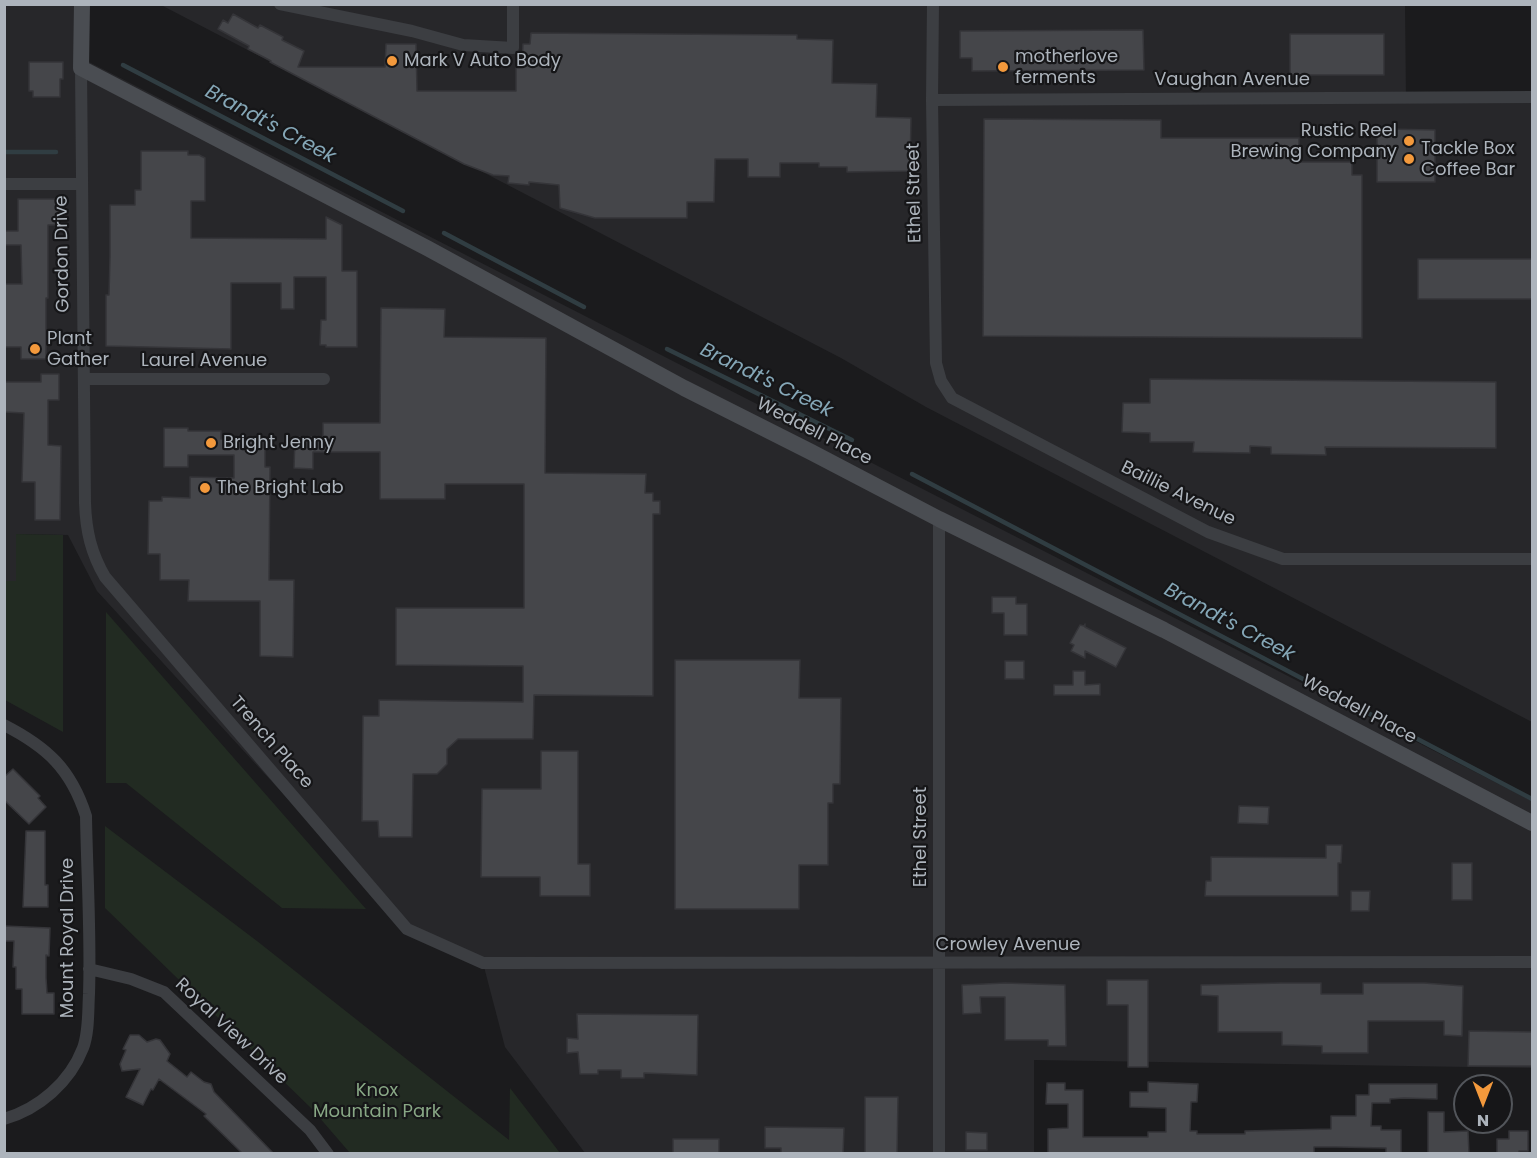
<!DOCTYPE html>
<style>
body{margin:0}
#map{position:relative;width:1537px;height:1158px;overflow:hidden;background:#1b1b1d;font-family:Poppins,sans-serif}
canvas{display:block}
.frame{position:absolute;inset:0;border:6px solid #adb4bc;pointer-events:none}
.north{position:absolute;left:1453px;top:1074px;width:60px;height:60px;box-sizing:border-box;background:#161618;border:2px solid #52555a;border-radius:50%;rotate:180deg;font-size:16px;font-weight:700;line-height:24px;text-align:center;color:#adb4bc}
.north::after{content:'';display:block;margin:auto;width:21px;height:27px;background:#f3993c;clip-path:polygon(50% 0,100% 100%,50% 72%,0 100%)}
</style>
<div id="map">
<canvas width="1537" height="1158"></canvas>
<div class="frame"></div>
<div class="north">N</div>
</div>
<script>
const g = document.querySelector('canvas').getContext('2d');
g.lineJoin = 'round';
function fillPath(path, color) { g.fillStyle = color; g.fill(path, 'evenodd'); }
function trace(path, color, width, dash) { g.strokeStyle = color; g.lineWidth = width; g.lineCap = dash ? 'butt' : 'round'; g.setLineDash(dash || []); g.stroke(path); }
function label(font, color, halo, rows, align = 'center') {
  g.font = font + ' Poppins,sans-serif'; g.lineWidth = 4.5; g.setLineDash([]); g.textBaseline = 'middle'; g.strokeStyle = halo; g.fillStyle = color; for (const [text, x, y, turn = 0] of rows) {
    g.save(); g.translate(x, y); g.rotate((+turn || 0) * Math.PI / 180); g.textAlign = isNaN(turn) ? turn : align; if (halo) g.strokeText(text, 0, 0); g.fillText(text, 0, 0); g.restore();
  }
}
fillPath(new Path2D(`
 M5,5H89V62L1532,801V1068L1034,1060V1153H585L505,1047L483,963L407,929L97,591L68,535L16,534V581H5Z
 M161,5H1405L1406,99L1532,101V722L926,407L841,358Z`), '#27272a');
fillPath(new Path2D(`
 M16,534L63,535V732L5,700V581H16Z
 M106,612L366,909L282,908L126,783H106Z
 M105,826L257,941L509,1140L510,1088L560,1153H350L312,1109L105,908Z`), '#222b22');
trace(new Path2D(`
 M123,65L403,211
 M4,152H56
 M444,233L584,307
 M667,349L852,440
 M912,474L1532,799`), '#303d42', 4.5);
const building = new Path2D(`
 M233,14L258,28L260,25L283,37L282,40L304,51L298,67H385L386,44H416L417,91H516V65H522L523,44H530L531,33L797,35V39L833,40L832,83L877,84L876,117L911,118L910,171L847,172V167H819V163H780V177H748V159H715L714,202H687V218H595L560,208L559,185L529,182V185L508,183L509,176L493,175L464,164L270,62L271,61L248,49L249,46L218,29L223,20L228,23Z
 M1143,30L1144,70L972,71V58H960V31Z
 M1290,34H1384V75H1290Z
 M29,62H63V79H60V97H33V91H29Z
 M984,119L1161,120V138H1299V162H1352V175H1362V338L983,336Z
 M1386,129L1435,130V182H1377V132H1386Z
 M141,151H188V155H199L205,158V201H191V238L326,239V217L342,225V271H357V347H326V345H320L321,320H326V277H294V309H281V283H231V349L106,346V295H109L110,257V205H135V190H141Z
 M18,199H59L58,225H48V298H46V359H21V347H4V284H22L21,245H4V231H18Z
 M1418,259H1533V299H1418Z
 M381,308L445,309L444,337L546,338L545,473L646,474L645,493H653V501H660V514H653V696L534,695L533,739H458L447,749V764L437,774H413L412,837H379L378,821H362L363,716H379V700L523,702V666L396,665V608H524V484H445V499H380V452H313V469L294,468L295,437H323V423H380Z
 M41,374H59V400H48V445L61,446L60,520H35V482H22L24,413L4,412V382H41Z
 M1150,379L1496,382V448L1325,447L1326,455L1271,454V447L1250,446V453L1193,452L1194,442H1150V433L1122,432L1123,403H1150Z
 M164,428H188V431H221V439L265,438V467H270L269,580H294L293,657L260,656V601H188L189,580H160V554H148L149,501H162V497L190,498V477L234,478V455H188V467H164Z
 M992,597H1016V604H1027V635H1004V613H992Z
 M1085,624V627L1126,648L1116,667L1085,651V658L1071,651L1074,645L1070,643L1080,625L1084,626Z
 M675,660H800L799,698H841L840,784H833V803H828V865H799V909H675Z
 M1005,661H1024V679H1005Z
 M1073,671H1085V685L1100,684V695H1054V685H1073Z
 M541,751H578V864H590V896H540V877H481L482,789H541Z
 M13,769L40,796L38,798L46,807L29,824L4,800V777Z
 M1239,806L1269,807L1268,824L1238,823Z
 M26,831H45V885H48V907H23Z
 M1326,845H1342L1341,863H1338V896H1205L1206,881H1211V857L1326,858Z
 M1452,863H1472V900H1452Z
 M1351,891H1370L1369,911H1351Z
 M4,926L50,928L49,956L46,955V978L47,993H54V1014H22V989H16V967H13L14,941H4Z
 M1107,980H1148V1067H1128V1005H1107Z
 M1005,983L1065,985L1066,1046H1048V1040H1005V997H980L981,1013L963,1014L962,985Z
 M1282,983H1321V994H1363V983H1424L1463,986L1462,1036L1444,1035V1021H1368V1053H1322V1046L1282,1045V1032H1218V996L1201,995V985Z
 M577,1014L698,1015L697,1075L644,1073V1078H621V1070H598V1074H580L578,1052L567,1053V1038L578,1039Z
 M1469,1031L1533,1032V1066H1468Z
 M130,1035H139L147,1042L156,1039L160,1040L170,1054L167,1061L187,1077L191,1072L204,1082L211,1084L214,1092L274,1154H243L204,1116L206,1114L159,1079L153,1090L151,1089L143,1105L126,1097L140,1069L122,1071L120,1064L126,1050L123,1049Z
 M1148,1082L1198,1084L1197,1102H1191L1190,1131H1197V1134H1245V1131L1331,1129V1116H1356V1095H1369V1084H1437V1099L1404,1098L1390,1099V1103H1372L1371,1126H1381V1130H1401V1154H1386V1148L1337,1147H1314V1154H1048V1129L1068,1128V1104H1046L1047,1083H1065V1090H1083V1137H1148V1132H1166V1108L1130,1107V1092H1148Z
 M865,1097H898L897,1154H865Z
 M1428,1112H1444V1132L1468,1131L1469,1154H1428Z
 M765,1127L844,1128L843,1154H781V1148H765Z
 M1509,1131H1528V1151H1519V1154H1497V1139H1509Z
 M966,1132L987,1133V1150H966Z
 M673,1139H719V1154H673Z`);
fillPath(building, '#45464a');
trace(building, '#353539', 1.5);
trace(new Path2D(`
 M280,4L412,31L463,45L513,48V4
 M933,4L932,100L936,363L941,381L952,398L1208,532L1283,559H1532
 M81,68L85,503C86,531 91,553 105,577L407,929L483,963L1532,962
 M932,100L1532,97
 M4,184H81
 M84,379H324
 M939,519V1154
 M4,725C47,747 71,769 86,816C87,875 91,934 89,994C88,1011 89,1032 83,1048C70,1082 39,1109 4,1119
 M89,969L131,979L164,992L310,1130L328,1154`), '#3c3e42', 12);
trace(new Path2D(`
 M82,4L81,68L427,248L684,388L811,452L939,519L1164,630L1532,823`), '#4a4d52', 16);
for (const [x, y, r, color] of [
 [392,61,6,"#f3993c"],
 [1003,67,6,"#f3993c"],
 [1409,141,6,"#f3993c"],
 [1409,159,6,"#f3993c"],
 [35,349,6,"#f3993c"],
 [211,443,6,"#f3993c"],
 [205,488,6,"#f3993c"]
]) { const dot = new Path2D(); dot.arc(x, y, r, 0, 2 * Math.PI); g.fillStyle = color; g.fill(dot); trace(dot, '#161618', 2); }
label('18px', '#adb4bc', '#161618', [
 ["motherlove",1015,57],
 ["ferments",1015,78],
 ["Mark V Auto Body",404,61],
 ["Rustic Reel",1397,131,"right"],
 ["Brewing Company",1397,152,"right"],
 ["Tackle Box",1421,149],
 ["Coffee Bar",1421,170],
 ["Plant",47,339],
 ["Gather",47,360],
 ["Bright Jenny",223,443],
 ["The Bright Lab",217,488]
], 'left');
label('18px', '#adb4bc', '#161618', [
 ["Vaughan Avenue",1232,80],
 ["Ethel Street",915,193,-91],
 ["Gordon Drive",63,254,-91],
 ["Laurel Avenue",204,361],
 ["Weddell Place",814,432,27],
 ["Baillie Avenue",1178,494,26],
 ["Weddell Place",1359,710,28],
 ["Trench Place",271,743,49],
 ["Ethel Street",921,837,-90],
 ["Mount Royal Drive",68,938,-90],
 ["Crowley Avenue",1008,945],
 ["Royal View Drive",231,1032,43]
]);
label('18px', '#88a785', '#161618', [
 ["Knox",377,1091],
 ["Mountain Park",377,1112]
]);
label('italic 20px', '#85a7b7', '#161618', [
 ["Brandt's Creek",270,125,28],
 ["Brandt's Creek",766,381,26],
 ["Brandt's Creek",1229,623,28]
]);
</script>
